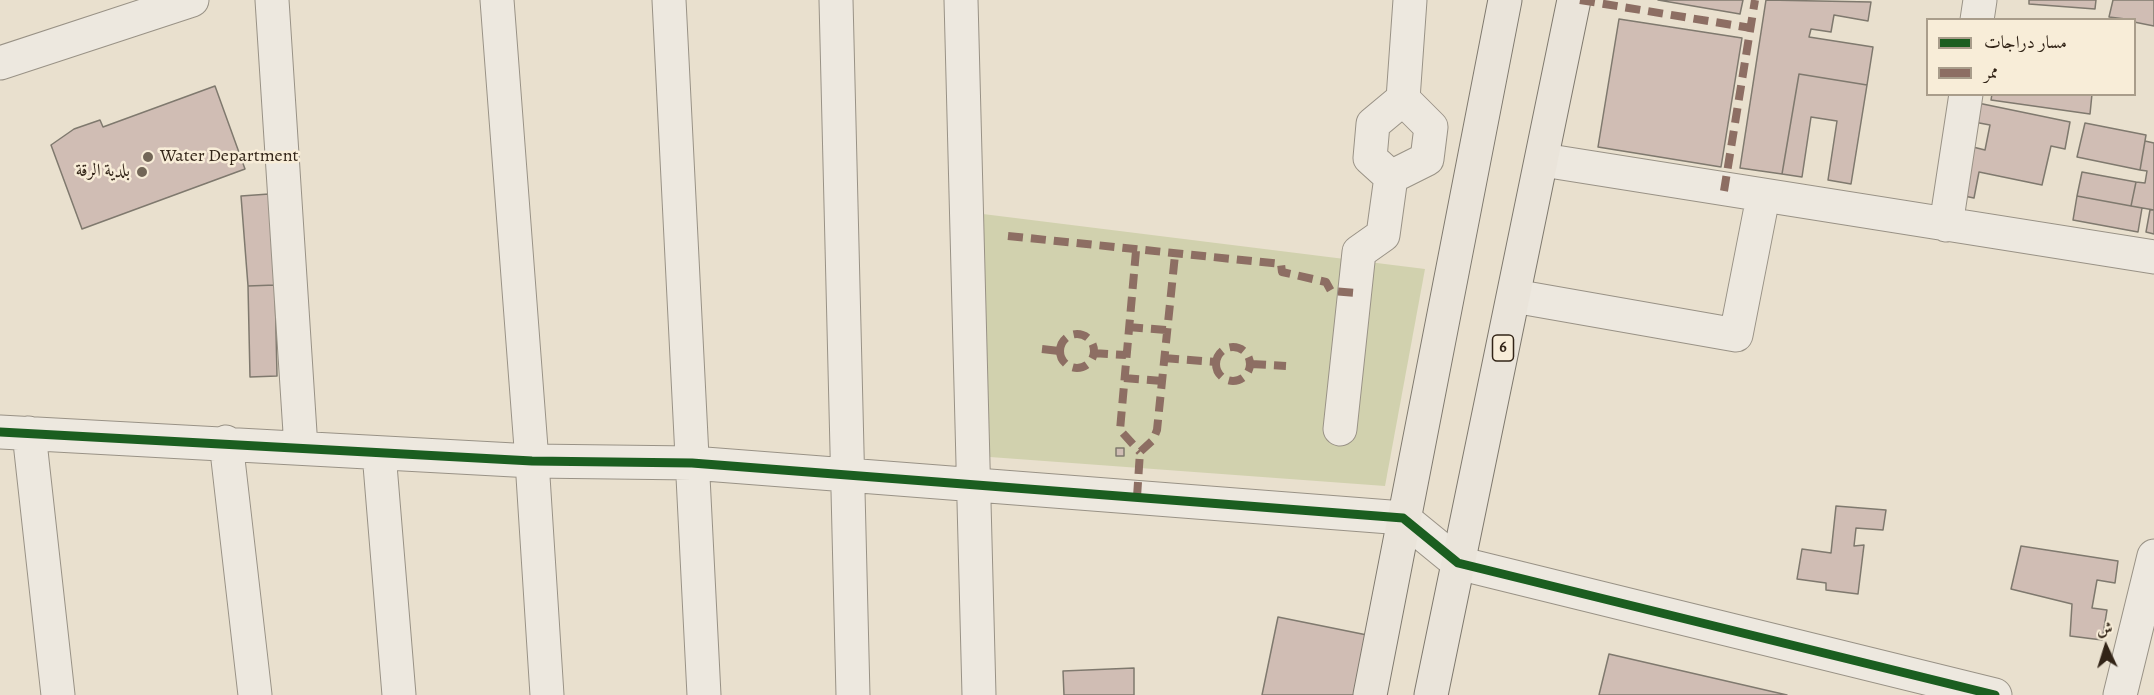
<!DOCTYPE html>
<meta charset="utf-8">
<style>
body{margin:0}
#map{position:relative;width:2154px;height:695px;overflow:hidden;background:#e9e0ce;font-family:Alegreya,Amiri,serif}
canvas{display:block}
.legend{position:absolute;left:1926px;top:18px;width:210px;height:78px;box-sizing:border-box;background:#f8edd8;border:2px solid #a99d8b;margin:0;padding:8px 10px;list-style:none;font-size:18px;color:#322417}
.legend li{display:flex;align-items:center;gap:12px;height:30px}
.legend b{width:30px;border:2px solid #a99d8b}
.north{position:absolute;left:2076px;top:617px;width:60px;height:60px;-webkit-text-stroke:4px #f8edd8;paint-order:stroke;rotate:356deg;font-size:16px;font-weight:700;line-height:24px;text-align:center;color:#322417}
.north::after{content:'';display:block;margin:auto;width:21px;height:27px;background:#322417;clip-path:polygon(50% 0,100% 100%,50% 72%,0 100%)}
</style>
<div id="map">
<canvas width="2154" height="695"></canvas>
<ul class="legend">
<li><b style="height:8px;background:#1b5e20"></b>مسار دراجات</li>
<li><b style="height:8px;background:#8d6e63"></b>ممر</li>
</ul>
<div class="north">ش</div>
</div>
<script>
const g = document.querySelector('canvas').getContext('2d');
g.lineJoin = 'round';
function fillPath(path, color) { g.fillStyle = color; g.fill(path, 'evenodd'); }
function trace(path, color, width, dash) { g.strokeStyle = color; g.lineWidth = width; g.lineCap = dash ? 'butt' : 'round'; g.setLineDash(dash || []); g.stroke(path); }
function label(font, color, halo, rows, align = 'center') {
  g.font = font + ' Alegreya,Amiri,serif'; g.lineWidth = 5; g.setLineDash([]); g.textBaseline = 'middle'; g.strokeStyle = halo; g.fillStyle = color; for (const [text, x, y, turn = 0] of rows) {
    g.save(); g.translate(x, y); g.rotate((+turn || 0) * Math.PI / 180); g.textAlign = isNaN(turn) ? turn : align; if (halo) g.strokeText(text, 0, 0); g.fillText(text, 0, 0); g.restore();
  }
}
fillPath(new Path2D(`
 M983,214L1425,269L1385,486L990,457Z`), '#d1d1ae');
const building = new Path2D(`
 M1658,0H1743L1740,14Z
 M1766,0L1871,2L1868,21L1834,15L1831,32L1811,29L1809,37L1873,47L1867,85L1799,74L1782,174L1740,168Z
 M2029,0H2096L2095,9L2029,4Z
 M2113,0H2154V26L2134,22V20L2109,17Z
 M1619,19L1742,38L1721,167L1598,147Z
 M1799,74L1867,85L1851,184L1828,180L1837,121L1811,117L1802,177L1782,174Z
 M215,86L245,169L82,229L51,145L74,129L100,120L103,127Z
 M1992,94H2092L2090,114L1991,100Z
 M1978,103L2070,122L2065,149L2051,146L2042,185L1979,172L1974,198L1959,195L1969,146L1985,150L1990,125L1974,122Z
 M2085,123L2146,135L2140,170L2077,157Z
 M2145,141L2154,143V210L2131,206L2136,182L2145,183L2147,171L2140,170Z
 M2082,172L2136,182L2131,206L2077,196Z
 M269,194L275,285L248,286L241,196Z
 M2077,196L2142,208L2138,232L2073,220Z
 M2150,210H2154V234L2146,232Z
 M275,285L277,376L250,377L248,286Z
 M1116,448H1124V456H1116Z
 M1836,506L1886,510L1883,530L1856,528L1854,546L1864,545L1858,594L1826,590V583L1797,579L1802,549L1831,553Z
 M2021,546L2118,561L2115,583L2097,580L2092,608L2107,610L2102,640L2070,636L2072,604L2011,589Z
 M1278,617L1367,635L1354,695H1262Z
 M1609,654L1787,695H1599Z
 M1134,668V695H1064L1063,671Z`);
fillPath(building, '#d0bdb4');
trace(building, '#7f796e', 1.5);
const minor = new Path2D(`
 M272,0L301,448
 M497,0L532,461L547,695
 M669,0L704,695
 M836,0L853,695
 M961,0L979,695
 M1977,20L1980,0
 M0,63L192,0
 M1543,160L2154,257
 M1391,177L1427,159L1431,127L1403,99
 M1946,225L1966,94
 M1514,296L1736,335L1763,197
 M1340,429L1359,252L1383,235L1391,177L1370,158L1373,124L1403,99L1410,0
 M0,432L532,461L692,463L1403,518L1458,563L1995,695
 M29,433L58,695
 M226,442L255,695
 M379,453L399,695
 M2120,695L2154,556`);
const major = new Path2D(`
 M1370,695L1505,0
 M1431,695L1574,0`);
trace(minor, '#999286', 35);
trace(major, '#7f796e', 35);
trace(minor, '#ede8df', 33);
trace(major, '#eae4da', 33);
trace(new Path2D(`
 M1580,0L1751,28
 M1724,191L1755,0
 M1008,236L1281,264L1282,272L1326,282L1331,291L1355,293
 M1136,251L1120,430L1140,452
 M1128,327L1167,330
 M1060 351a17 17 0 1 1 34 0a17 17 0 1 1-34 0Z
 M1216 364a17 17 0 1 1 34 0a17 17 0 1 1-34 0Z
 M1042,349L1060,351
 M1093,353L1126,355
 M1164,358L1216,362
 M1251,364L1286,366
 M1124,378L1162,381
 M1137,497L1140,452L1153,440L1157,430L1175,255`), '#8d6e63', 8, [15, 8]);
trace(new Path2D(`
 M0,432L532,461L692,463L1403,518L1458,563L1995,695`), '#1b5e20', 9);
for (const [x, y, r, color] of [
 [148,157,6,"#726657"],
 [142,172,6,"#726657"]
]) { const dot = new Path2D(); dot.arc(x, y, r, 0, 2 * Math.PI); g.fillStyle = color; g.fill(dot); trace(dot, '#f8edd8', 2); }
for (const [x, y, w] of [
 [1503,348,21]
]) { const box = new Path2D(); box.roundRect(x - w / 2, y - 13, w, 26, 4.5); g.fillStyle = '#f8edd8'; g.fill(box); trace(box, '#322417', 1.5); }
label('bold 16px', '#322417', null, [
 ["6",1503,348]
]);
label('18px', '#322417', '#f8edd8', [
 ["Water Department",160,157],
 ["بلدية الرقة",130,172,"right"]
], 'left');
</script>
